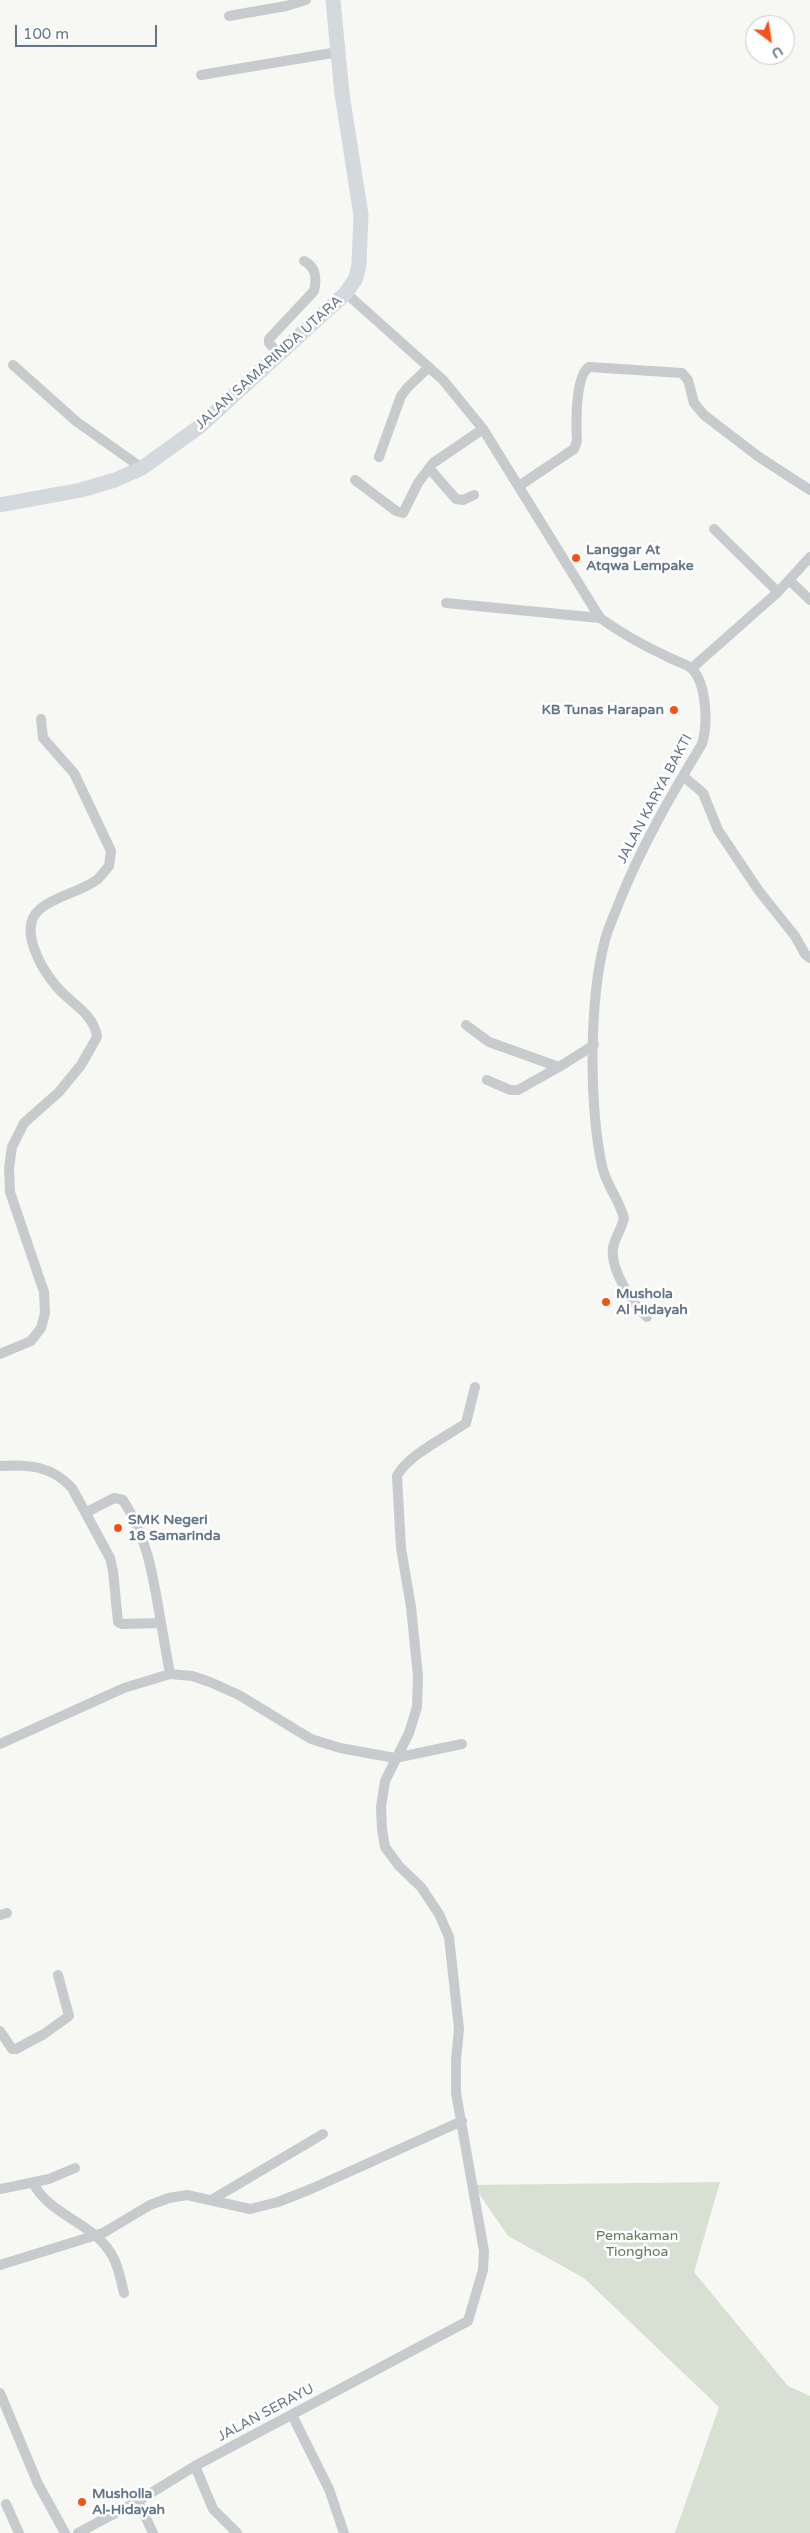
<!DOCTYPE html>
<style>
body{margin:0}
#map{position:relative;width:810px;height:2533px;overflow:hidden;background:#f7f7f4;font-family:"Varela Round",sans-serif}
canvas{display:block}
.north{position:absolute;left:745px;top:15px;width:50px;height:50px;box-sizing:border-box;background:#fff;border:1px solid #c1c8cf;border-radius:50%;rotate:149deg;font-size:14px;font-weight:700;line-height:20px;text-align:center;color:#637688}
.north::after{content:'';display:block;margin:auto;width:18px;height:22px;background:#f55216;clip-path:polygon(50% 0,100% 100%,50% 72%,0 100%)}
.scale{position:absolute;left:15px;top:25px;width:142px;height:22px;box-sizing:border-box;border:2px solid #637688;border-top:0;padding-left:6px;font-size:15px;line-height:18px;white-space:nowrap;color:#637688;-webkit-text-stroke:4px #fff;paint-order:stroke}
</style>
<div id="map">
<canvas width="810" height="2533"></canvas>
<div class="north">U</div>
<div class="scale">100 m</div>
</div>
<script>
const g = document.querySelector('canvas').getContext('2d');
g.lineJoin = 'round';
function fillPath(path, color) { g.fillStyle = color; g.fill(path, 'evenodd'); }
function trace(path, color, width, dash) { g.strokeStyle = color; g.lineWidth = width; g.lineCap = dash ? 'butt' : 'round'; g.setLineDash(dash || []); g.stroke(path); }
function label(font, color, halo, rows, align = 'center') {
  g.font = font + ' "Varela Round",sans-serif'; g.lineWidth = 5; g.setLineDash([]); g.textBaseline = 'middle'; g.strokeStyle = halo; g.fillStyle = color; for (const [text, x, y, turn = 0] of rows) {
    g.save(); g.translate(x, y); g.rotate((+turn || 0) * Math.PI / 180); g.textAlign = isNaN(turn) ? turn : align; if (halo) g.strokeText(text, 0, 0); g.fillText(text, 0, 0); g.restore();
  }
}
fillPath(new Path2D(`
 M720,2182L694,2272L788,2386L810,2396V2533H675L719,2407L584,2278L508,2236L473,2185Z`), '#d8e0d4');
trace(new Path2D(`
 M229,16L286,6L306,0
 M201,75L338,52
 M346,293L443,380L483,429L600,618C620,632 642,645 664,655C672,660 686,663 692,669C707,684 708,725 702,744C671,795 640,849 618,905C614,916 608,928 605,940C589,1001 589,1104 602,1166C606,1185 619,1199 624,1218C622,1228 615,1237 613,1248C610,1269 632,1304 647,1317
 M279,354L269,343V339L314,291C317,278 316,267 304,261
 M13,365L77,422L142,468
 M379,457L401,396L408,387L429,367
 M429,468L456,499L463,500L474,495
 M355,480L396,511L403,513L418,483L433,463L483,429
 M519,486L574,449L577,441C576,425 575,376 589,367L682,373L688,380L694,403L704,415L759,457L810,490
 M714,529L778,592
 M789,580L810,600
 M446,603L600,618
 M692,668L778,592L810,557
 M683,776L703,793L718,830L759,891L795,936L805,954L810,958
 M466,1025L489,1042L559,1067L594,1045
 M487,1080L510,1090H518L559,1067
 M0,1354L31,1341L41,1328L45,1313L44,1292L10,1192L9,1168L12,1147L24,1123L59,1092L81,1065L97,1037C94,1013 71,1004 57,987C42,970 17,928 40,909C57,895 81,892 98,879L109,866L111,851L74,773L43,738L41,719
 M0,1466C28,1464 52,1466 72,1488L110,1558L113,1571L118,1622L122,1624L161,1623L170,1674L124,1688L0,1744
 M87,1512L114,1498L123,1500C149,1541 153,1577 161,1623
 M170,1674L192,1676L210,1682L239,1695L311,1739L340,1748L395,1758L462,1744
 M0,1915L7,1913
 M0,2031L12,2049H16L44,2034L69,2016L58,1975
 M33,2183C50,2215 88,2221 108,2249C118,2262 120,2278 124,2293
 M0,2189L49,2179L75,2168
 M213,2199L323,2134
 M0,2265L103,2233L150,2205L169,2198L187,2195L250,2209L278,2202L311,2189L462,2121
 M0,2393L38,2484L65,2533
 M292,2415L329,2489L344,2533
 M195,2466L213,2509L237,2533
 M138,2501L153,2533
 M6,2504L19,2533
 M78,2533L138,2501L195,2466L468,2321L483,2270L484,2251L456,2093V2060L459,2029L449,1937L439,1914L421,1887L399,1866L385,1847L382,1829L381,1807L385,1781L409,1733L417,1707L418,1676L411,1607L401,1548L397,1476C408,1455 446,1437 466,1423L475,1387`), '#c7cbce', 10);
trace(new Path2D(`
 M0,505L81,490L115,480L142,468L199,427L346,293L356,278L359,264L361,215L342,94L333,0`), '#d4d9de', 15);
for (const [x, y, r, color] of [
 [576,558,5,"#f55216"],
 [674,710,5,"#f55216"],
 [606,1302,5,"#f55216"],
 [118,1528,5,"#f55216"],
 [82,2502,5,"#f55216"]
]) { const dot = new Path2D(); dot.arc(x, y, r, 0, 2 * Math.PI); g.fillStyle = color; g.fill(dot); trace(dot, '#fff', 2); }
label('14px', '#637688', '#fff', [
 ["JALAN SAMARINDA UTARA",269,363,-42],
 ["JALAN KARYA BAKTI",655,799,-62],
 ["JALAN SERAYU",266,2413,-28]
]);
label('bold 14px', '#637688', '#fff', [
 ["Langgar At",586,550],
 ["Atqwa Lempake",586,566],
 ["KB Tunas Harapan",664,710,"right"],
 ["Mushola",616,1294],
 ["Al Hidayah",616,1310],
 ["SMK Negeri",128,1520],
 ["18 Samarinda",128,1536],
 ["Musholla",92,2494],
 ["Al-Hidayah",92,2510]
], 'left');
label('14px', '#637a5f', '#fff', [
 ["Pemakaman",637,2236],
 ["Tionghoa",637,2252]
]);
</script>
